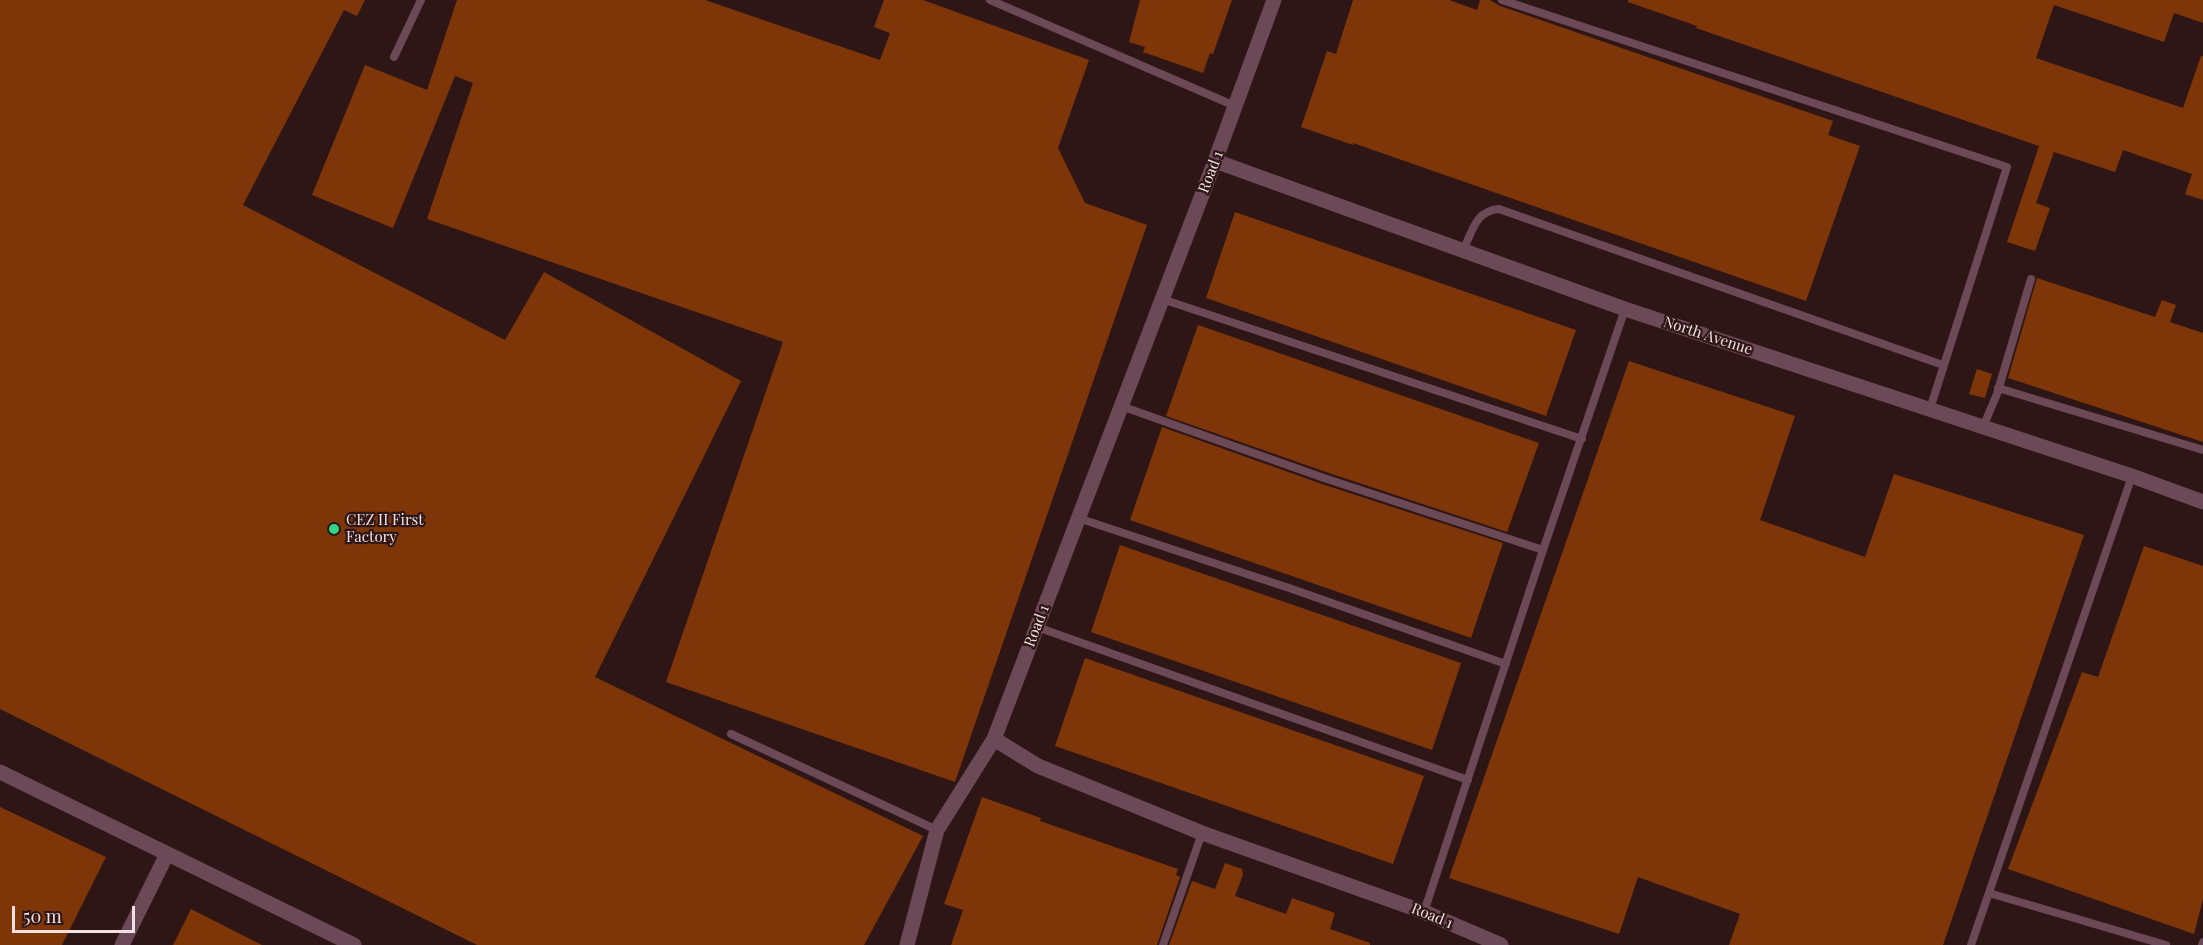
<!DOCTYPE html>
<style>
body{margin:0}
#map{position:relative;width:2203px;height:945px;overflow:hidden;background:#2e1617;font-family:"Playfair Display",serif}
canvas{display:block}
.scale{position:absolute;left:12px;top:906px;width:123px;height:27px;box-sizing:border-box;border:3px solid #f1e0df;border-top:0;padding-left:8px;font-size:18px;line-height:21px;white-space:nowrap;color:#f1e0df;-webkit-text-stroke:4px #2e1617;paint-order:stroke}
</style>
<div id="map">
<canvas width="2203" height="945"></canvas>
<div class="scale">50 m</div>
</div>
<script>
const g = document.querySelector('canvas').getContext('2d');
g.lineJoin = 'round';
function fillPath(path, color) { g.fillStyle = color; g.fill(path, 'evenodd'); }
function trace(path, color, width, dash) { g.strokeStyle = color; g.lineWidth = width; g.lineCap = dash ? 'butt' : 'round'; g.setLineDash(dash || []); g.stroke(path); }
function label(font, color, halo, rows, align = 'center') {
  g.font = font + ' "Playfair Display",serif'; g.lineWidth = 4.5; g.setLineDash([]); g.textBaseline = 'middle'; g.strokeStyle = halo; g.fillStyle = color; for (const [text, x, y, turn = 0] of rows) {
    g.save(); g.translate(x, y); g.rotate((+turn || 0) * Math.PI / 180); g.textAlign = isNaN(turn) ? turn : align; if (halo) g.strokeText(text, 0, 0); g.fillText(text, 0, 0); g.restore();
  }
}
fillPath(new Path2D(`
 M0,0H365L357,16L344,10L243,205L505,340L544,272L741,381L595,677L923,836L864,945H477L0,709Z
 M457,0H705L880,60L890,33L874,27L884,0H923L1089,60L1058,148L1085,203L1147,225L955,782L666,682L783,342L427,219L473,83L455,76L393,228L312,195L365,65L427,90Z
 M1140,0H1232L1213,54L1210,53L1203,73L1143,52L1145,47L1129,42Z
 M1353,0H1449L1477,10L1480,0H1490L1500,6L1833,121L1828,135L1860,146L1806,301L1353,143V145L1301,127L1327,51L1336,54Z
 M1628,0H2203V23L2174,13L2164,42L2054,5L2036,58L2183,108L2201,56H2203V200L2185,194L2192,174L2123,150L2115,172L2054,152L2036,203L2050,208L2035,251L2007,242L2039,146L1696,28L1697,26L1628,2Z
 M1235,212L1576,330L1546,416L1206,298Z
 M2037,278L2155,317L2162,300L2176,305L2170,322L2203,333V442L2008,378Z
 M1198,325L1539,443L1507,532L1326,472L1166,416Z
 M1629,361L1795,416L1760,520L1865,557L1894,474L2084,535L1943,945H1729L1740,914L1638,877L1619,934L1449,878Z
 M1977,369L1992,374L1985,398L1969,394Z
 M1162,427L1322,484L1503,543L1471,638L1130,520Z
 M1120,545L1461,663L1432,750L1091,632Z
 M2144,546L2203,566V899L2194,934L2008,869L2082,672L2098,677Z
 M1085,658L1424,776L1393,864L1055,746Z
 M982,797L1041,818L1040,821L1178,869L1176,875L1180,877L1157,945H951L963,910L944,904Z
 M0,807L106,857L62,945H0Z
 M1225,863L1242,869L1243,875L1235,896L1286,914L1292,898L1335,913L1330,929L1370,943V945H1169L1192,881L1215,889Z
 M191,909L262,945H173Z`), '#7e3608');
trace(new Path2D(`
 M990,0L1235,106
 M1502,0L2007,167L1930,409
 M394,57L421,0
 M1463,250C1473,231 1475,211 1499,209L1943,365
 M1162,299L1582,439
 M1998,388L2203,450
 M1121,406L1324,478L1543,550
 M1983,427L1997,394L2031,279
 M1078,518L1292,589L1506,664
 M1037,627L1468,780
 M731,734L937,830
 M1989,893L2166,945
 M1424,912L1543,550L1625,309
 M1163,945L1202,833
 M1971,945L2132,476
 M2202,945L2203,942`), '#6b4957', 8);
trace(new Path2D(`
 M1215,161L1625,309L2132,476L2203,502
 M994,739L1038,766L1202,833L1424,912L1501,945
 M0,772L354,945
 M122,945L167,854
 M907,945L937,830L994,739L1215,161L1274,0`), '#6b4957', 15);
for (const [x, y, r, color] of [
 [334,529,6,"#2ed883"]
]) { const dot = new Path2D(); dot.arc(x, y, r, 0, 2 * Math.PI); g.fillStyle = color; g.fill(dot); trace(dot, '#2e1617', 2); }
label('15px', '#f1e0df', '#2e1617', [
 ["Road 1",1211,172,-69],
 ["North Avenue",1708,336,18],
 ["Road 1",1037,626,-69],
 ["Road 1",1432,916,22]
]);
label('15px', '#f1e0df', '#2e1617', [
 ["CEZ II First",346,520],
 ["Factory",346,537]
], 'left');
</script>
